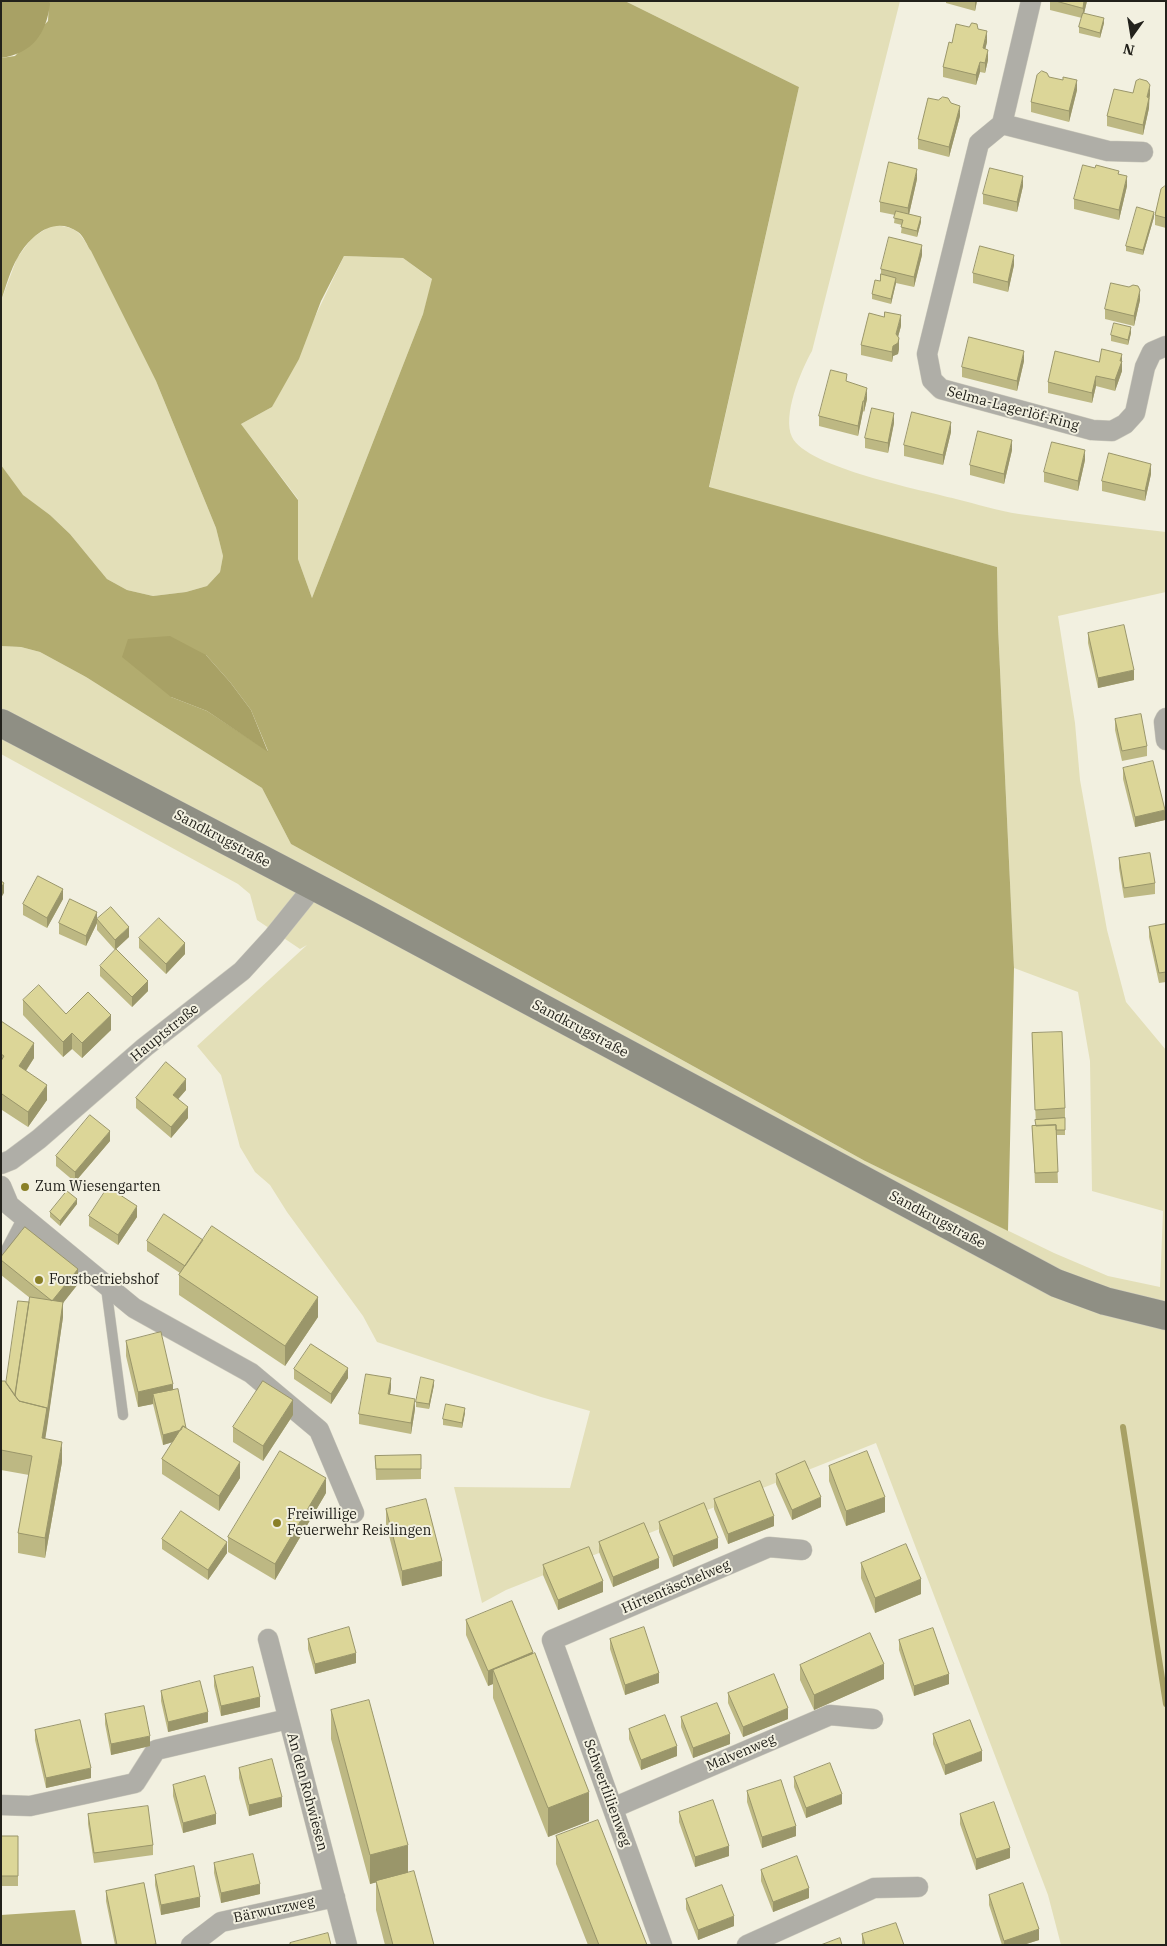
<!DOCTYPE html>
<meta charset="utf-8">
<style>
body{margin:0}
#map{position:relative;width:1167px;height:1946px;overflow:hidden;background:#f2f0e0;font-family:"IBM Plex Serif",serif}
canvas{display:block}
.frame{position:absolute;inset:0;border:2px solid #22211b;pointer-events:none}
.north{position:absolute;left:1107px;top:10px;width:50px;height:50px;-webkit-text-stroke:4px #f2f0e0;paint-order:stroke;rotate:193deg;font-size:14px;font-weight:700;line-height:20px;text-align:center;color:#22211b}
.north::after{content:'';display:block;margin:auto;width:18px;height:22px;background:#22211b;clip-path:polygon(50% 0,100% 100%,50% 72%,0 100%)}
</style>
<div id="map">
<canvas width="1167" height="1946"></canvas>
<div class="frame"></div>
<div class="north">N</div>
</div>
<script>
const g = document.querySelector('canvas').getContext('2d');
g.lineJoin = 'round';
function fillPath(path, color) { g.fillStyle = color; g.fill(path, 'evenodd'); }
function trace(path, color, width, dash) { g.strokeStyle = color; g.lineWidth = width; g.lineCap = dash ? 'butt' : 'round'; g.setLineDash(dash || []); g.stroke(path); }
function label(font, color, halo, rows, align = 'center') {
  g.font = font + ' "IBM Plex Serif",serif'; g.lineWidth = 4; g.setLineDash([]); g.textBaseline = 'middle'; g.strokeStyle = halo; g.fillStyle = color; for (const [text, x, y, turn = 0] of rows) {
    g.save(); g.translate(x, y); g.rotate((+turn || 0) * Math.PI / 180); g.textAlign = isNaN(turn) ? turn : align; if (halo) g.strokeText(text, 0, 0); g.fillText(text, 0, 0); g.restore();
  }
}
fillPath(new Path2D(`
 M625,1H900L812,351C801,370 782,416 792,437C807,468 923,490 956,499C977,504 998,511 1019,514C1068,521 1117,526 1166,532V592L1058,616L1075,723L1080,780L1107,930L1126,1002L1166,1050V1945H1061L1048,1895L876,1443L506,1590L482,1603L454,1487L570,1488L590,1411L541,1397L377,1342L363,1316L287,1212L270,1185L255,1172L240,1147L221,1075L197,1046L307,945L300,949L257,920L250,894L238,884L1,754V646L21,647L40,652L86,677L262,788L291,844L865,1161L1054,1253L1108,1276L1160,1287L1163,1211L1092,1191L1090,1061L1078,992L1014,968L998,627L997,567L709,488L799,87Z
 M52,225C77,227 79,231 91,251L156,381L216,528L223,556L220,572L207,586L186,592L153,596L127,590L107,579L70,534L50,515L22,495L1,465V301L17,258L32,238Z
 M344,256L403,258L433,280L423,314L312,598L298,559V499L241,424L272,407Z`), '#e3dfb8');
fillPath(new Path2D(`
 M49,1H625L799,87L709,487L997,567L998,627L1014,968L1008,1231L865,1161L291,844L262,788L86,677L40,652L21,647L1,646V465L23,495L50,515L70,534L107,579L127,590L153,596L186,592L207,586L220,572L223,556L216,528L156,381L91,251C87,246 84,236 78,232C54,215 30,236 18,257C10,270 6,287 1,301V58L15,56L48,21ZM344,256L403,258L432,279L423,314L312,598L298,559V500L241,424L272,407L299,359L321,301ZM206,655L230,682L251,710L268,751L207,711L171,697Z
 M75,1910L82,1945H1V1915Z`), '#b2ac6f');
fillPath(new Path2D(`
 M1,1H49L50,4C46,34 33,53 1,58Z
 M170,636L206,655L230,682L251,710L268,752L207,711L171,697L122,657L128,639Z`), '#a8a165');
trace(new Path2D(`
 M1123,1427L1166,1704`), '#a8a165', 6);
const lane = new Path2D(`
 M1,1259L23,1217
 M106,1287L123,1415`);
const street = new Path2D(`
 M1031,1L1002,124L979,143L927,354L932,380L941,389L1092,430L1112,431L1125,424L1135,413L1145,367L1152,352L1166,346
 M1002,124L1108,151L1143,152
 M1166,718L1164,722L1166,740
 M1,1164L11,1160L39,1139L145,1047L242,971L273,937L314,886
 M1,1186L9,1205L134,1308L251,1373L319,1430L354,1513
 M268,1639L347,1945
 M1,1805L30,1806L135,1783L156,1750L288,1719
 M613,1808L830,1715L873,1719
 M191,1945L221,1922L335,1897
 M662,1945L552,1640L769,1547L802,1550
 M747,1945L874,1888L918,1887`);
const secondary = new Path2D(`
 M1,723L367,914L1056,1283L1105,1301L1166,1316`);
trace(lane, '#cdcbbd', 11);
trace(street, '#cdcbbd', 21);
trace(secondary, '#cdcbbd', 29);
trace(lane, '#afaea7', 10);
trace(street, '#afaea7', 20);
trace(secondary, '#8f8f84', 28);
fillPath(new Path2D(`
 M946,1H977L975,11L946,3Z
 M1050,1H1087L1084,13L1104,23L1100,38L1079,33V27L1082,18L1050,10Z
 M978,29L987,42L985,49L988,60L985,73L980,72L976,85L943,77V67L952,43Z
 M1049,77L1077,90L1069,122L1031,112V102Z
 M1133,93L1150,95L1149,108L1143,135L1107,126V116Z
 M951,103L960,116L949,157L918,149V139Z
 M1119,174L1127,186L1119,220L1074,209V199Z
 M917,179L909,214L921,222L917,237L901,233L902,225L894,223L895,215L880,212V202Z
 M1023,186L1017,212L983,204V194Z
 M1166,186V228L1155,225V215Z
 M1154,217L1143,255L1126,251V246Z
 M922,255L914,287L896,283L891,304L872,299V294L880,281L881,274V269Z
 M1014,265L1008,292L973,283V273Z
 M1140,300L1134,326L1105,319V309Z
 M901,326L898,337L899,349L898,354L893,356L892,362L861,355V345Z
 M1131,333L1128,345L1111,341V335Z
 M1024,361L1017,391L962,377V367Z
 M1122,361V371L1115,391L1096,386L1092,403L1048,393V382L1099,362Z
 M847,382L867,399L864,412L863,411L858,436L819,426V416Z
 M894,423L888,453L865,448V438Z
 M951,432L943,465L904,456V445Z
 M1012,450L1004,484L970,475V465Z
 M1085,460L1078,491L1044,482V472Z
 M1151,474L1145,501L1102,491V481Z
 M1088,633L1134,680L1098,688L1088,643Z
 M1115,719L1147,746V756L1122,761L1115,730Z
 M1123,768L1165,820L1135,827L1123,779Z
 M1119,858L1155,883V894L1124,898L1119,868Z
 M63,899L47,928L23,915V904Z
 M97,919L129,937L115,950L97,930V923L86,946L59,934V923Z
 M1166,924V982L1159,983L1149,937V927Z
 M139,938L185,954L166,974L139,948Z
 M100,966L148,991L132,1007L100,976Z
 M23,1000L66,1014L111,1030L82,1058L72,1049L63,1057L23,1015Z
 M1,1021L34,1058L26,1071L47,1100L28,1127L2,1110L1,1111Z
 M1032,1033L1065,1108V1135H1056L1058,1183H1035L1032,1126H1036Z
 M186,1090L178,1099L188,1118L171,1138L136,1108V1098Z
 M110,1141L75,1182L56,1166V1156Z
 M77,1204L60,1226L50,1217V1212Z
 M89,1216L137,1217L118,1245L89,1226Z
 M147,1241L318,1317L285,1366L179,1295V1275L180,1273L147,1251Z
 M1,1257L78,1284L63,1303V1317L45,1439L62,1462L45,1558L18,1553V1533L29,1475L1,1470V1381L6,1383L30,1298L1,1275Z
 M126,1341L173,1390L186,1428L240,1478L219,1511L162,1474V1459L173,1442L163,1445L153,1404L138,1407L126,1356Z
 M294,1369L348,1378L331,1404L294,1379Z
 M434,1385L429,1409L416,1407V1402Z
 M391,1388L390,1394L415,1409L411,1434L359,1424V1414Z
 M465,1413L462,1428L443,1425V1419Z
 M293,1415L263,1461L233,1442V1427Z
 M421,1455V1479L376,1480L375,1456Z
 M829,1466L885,1512L846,1526L829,1481Z
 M776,1474L821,1507L792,1520L776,1484Z
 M326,1493L275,1580L228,1552V1537Z
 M714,1499L774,1526L728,1544L714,1509Z
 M386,1509L442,1576L402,1586L386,1524Z
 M659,1522L718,1548L673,1567L659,1532Z
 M162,1539L227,1553L208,1580L162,1549Z
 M599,1542L659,1568L613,1587L599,1552Z
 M861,1563L921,1594L875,1613L861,1578Z
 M543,1565L603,1592L558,1610L543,1575Z
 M466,1620L533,1654L589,1821L548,1837L493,1698V1684L488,1686L466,1635Z
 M308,1639L356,1663L315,1674L308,1649Z
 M610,1639L659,1683L625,1695L610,1649Z
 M899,1640L949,1684L914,1696L899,1650Z
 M800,1665L884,1679L814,1710L800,1680Z
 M214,1676L260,1707L221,1716L214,1686Z
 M161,1691L208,1722L168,1732L161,1701Z
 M728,1693L788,1719L743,1737L728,1703Z
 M331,1710L408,1873L434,1945H385L376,1910V1882L370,1884L331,1739Z
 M105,1714L150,1746L111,1755L105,1724Z
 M681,1717L730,1744L693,1758L681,1727Z
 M629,1729L677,1756L641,1770L629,1739Z
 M35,1730L91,1778L46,1788L35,1740Z
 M933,1734L982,1761L945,1775L933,1744Z
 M239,1768L282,1807L249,1816L239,1778Z
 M794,1777L842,1804L806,1818L794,1787Z
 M173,1785L216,1824L183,1833L173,1796Z
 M747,1791L796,1836L762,1848L747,1802Z
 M679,1812L729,1856L695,1867L679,1822Z
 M88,1814L153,1845V1855L94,1863L88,1824Z
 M960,1814L1010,1858L976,1870L960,1824Z
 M1,1836H18V1886H1Z
 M556,1836L647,1945H588L556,1864Z
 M214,1863L260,1894L221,1903L214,1873Z
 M761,1870L809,1898L773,1912L761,1881Z
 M155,1875L200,1907L161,1915L155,1885Z
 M144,1883L156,1945H115L106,1901V1891Z
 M989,1895L1039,1940L1023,1945H1002L989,1905Z
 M686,1899L734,1926L698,1940L686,1909Z
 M862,1934L904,1945H862Z`), '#bdb883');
fillPath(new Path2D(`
 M975,1H977L975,11Z
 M1084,1H1087L1083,18V8Z
 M1104,18V23L1100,38V33Z
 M987,31V42L983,59V48Z
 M988,50V60L985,73V63Z
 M980,62V72L976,85V75Z
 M1077,80V90L1069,122V111Z
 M1150,85V95L1147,107V97Z
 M1149,98V108L1143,135V125Z
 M960,106V116L949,157V147Z
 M917,169V179L908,219V208Z
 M1023,176V186L1017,212V202Z
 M1127,176V186L1119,220V210Z
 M1154,212V217L1143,255V250Z
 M921,217V222L917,237V231Z
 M922,245V255L914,287V277Z
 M1014,255V265L1008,292V282Z
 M896,278V283L891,304V299Z
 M1140,290V300L1134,326V316Z
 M901,315V326L896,344V334Z
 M1131,327V333L1128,345V340Z
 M899,338V349L898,354L893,356L892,362V352L893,346Z
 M1024,351V361L1017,391V381Z
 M1122,354V371L1115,391V380Z
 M1096,376V386L1092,403V393Z
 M867,388V399L864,412V401Z
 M863,401V411L858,436V426Z
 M894,413V423L888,453V443Z
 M951,422V432L943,465V455Z
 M1012,440V450L1004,484V474Z
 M1085,450V460L1078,491V481Z
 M1151,464V474L1145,501V491Z
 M1134,670V680L1098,688V678Z
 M1165,810V820L1135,827V817Z
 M4,883V893L1,898V888Z
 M63,889V899L47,928V918Z
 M97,912V923L86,946V936Z
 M129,927V937L115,950V940Z
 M185,943V954L166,974V964Z
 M148,981V991L132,1007V997Z
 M111,1015V1030L82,1058V1043Z
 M72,1033V1049L63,1057V1042Z
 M34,1043V1058L19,1081V1066Z
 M186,1079V1090L173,1105V1095Z
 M47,1085V1100L28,1127V1112Z
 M2,1094V1110L1,1111V1096Z
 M188,1107V1118L171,1138V1127Z
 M110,1131V1141L75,1182V1172Z
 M77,1199V1204L60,1226V1221Z
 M137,1206V1217L118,1245V1235Z
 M78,1269V1284L63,1303V1317L47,1428L42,1458V1438L52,1301Z
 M318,1297V1317L285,1366V1346Z
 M348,1368V1378L331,1404V1394Z
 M391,1378V1388L388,1404V1394Z
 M434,1380V1385L429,1409V1404Z
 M173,1384V1399L153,1394V1404L138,1407V1392Z
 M415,1399V1409L411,1434V1423Z
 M293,1400V1415L263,1461V1446Z
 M465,1408V1413L462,1428V1423Z
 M186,1428V1438L163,1445V1435Z
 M62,1442V1462L45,1558V1538Z
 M240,1462V1478L219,1511V1496Z
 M326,1478V1493L275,1580V1564Z
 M821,1497V1507L792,1520V1510Z
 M885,1497V1512L846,1526V1511Z
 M774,1516V1526L728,1544V1534Z
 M718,1538V1548L673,1567V1556Z
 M227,1542V1553L208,1580V1570Z
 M659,1558V1568L613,1587V1577Z
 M442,1561V1576L402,1586V1571Z
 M921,1579V1594L875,1613V1598Z
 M603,1581V1592L558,1610V1600Z
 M533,1652V1667L493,1670V1684L488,1686V1671Z
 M356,1653V1663L315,1674V1664Z
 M884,1664V1679L814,1710V1695Z
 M659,1673V1683L625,1695V1685Z
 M949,1674V1684L914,1696V1686Z
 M260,1697V1707L221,1716V1706Z
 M788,1708V1719L743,1737V1727Z
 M208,1712V1722L168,1732V1722Z
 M730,1734V1744L693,1758V1748Z
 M150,1736V1746L111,1755V1744Z
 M677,1746V1756L641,1770V1760Z
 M982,1751V1761L945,1775V1765Z
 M91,1768V1778L46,1788V1778Z
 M589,1792V1821L548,1837V1808Z
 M842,1794V1804L806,1818V1808Z
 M282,1797V1807L249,1816V1805Z
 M216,1814V1824L183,1833V1823Z
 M796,1826V1836L762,1848V1837Z
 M408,1845V1874L370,1884V1855Z
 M729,1846V1856L695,1867V1857Z
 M1010,1848V1858L976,1870V1859Z
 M260,1884V1894L221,1903V1893Z
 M809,1888V1898L773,1912V1902Z
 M200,1897V1907L161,1915V1905Z
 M734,1916V1926L698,1940V1930Z
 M1039,1929V1940L1023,1945H1004V1941Z`), '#9a966a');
const building = new Path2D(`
 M1056,1H1084L1083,8Z
 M1083,13L1104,18L1100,33L1079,27Z
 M972,23L977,24L978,29L987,31L983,48L988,50L985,63L980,62L976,75L943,67L949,42L952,43L956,24L969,27Z
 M1042,71L1047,73L1049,77L1063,80V77L1077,80L1069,111L1031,102L1037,75Z
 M1140,79L1147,81L1150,85L1147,97L1149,98L1143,125L1107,116L1114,89L1133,93L1136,81Z
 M943,97L948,98L951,103L960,106L949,147L918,139L928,98L938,100Z
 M889,162L917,169L908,208L880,202Z
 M1083,165L1095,168L1096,165L1119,171L1118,174L1127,176L1119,210L1074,199Z
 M990,168L1023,176L1017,202L983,194Z
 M1165,186H1166V218L1155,215L1161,189Z
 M1137,207L1154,212L1143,250L1126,246Z
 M896,211L921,217L917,231L901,227L903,220L894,218Z
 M889,237L922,245L914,277L881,269Z
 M980,246L1014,255L1008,282L973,273Z
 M881,274L896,278L891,299L872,294L875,280L880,281Z
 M1111,283L1129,287L1133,285L1138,286L1140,290L1134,316L1105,309Z
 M885,312L901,315L896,334L899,338L898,343L893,346L892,352L861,345L869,313L884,317Z
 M1114,323L1131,327L1128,340L1111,335Z
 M969,337L1024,351L1017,381L962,367Z
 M1102,349L1122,354L1120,361H1122L1115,380L1096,376L1092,393L1048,382L1055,351L1099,362Z
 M831,370L847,374L846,381L867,388L864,401H863L858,426L819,416Z
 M872,408L894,413L888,443L865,438Z
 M912,412L951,422L943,455L904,445Z
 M978,431L1012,440L1004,474L970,465Z
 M1052,442L1085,450L1078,481L1044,472Z
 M1109,453L1151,464L1145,491L1102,481Z
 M1124,625L1134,670L1098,678L1088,633Z
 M1141,714L1147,746L1122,751L1115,719Z
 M1153,761L1165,810L1135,817L1123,768Z
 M1150,853L1155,883L1124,888L1119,858Z
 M38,876L63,889L47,918L23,904Z
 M1,881L4,883L1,888Z
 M70,899L97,912L86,936L59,923Z
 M111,907L129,927L115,940L97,919Z
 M159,918L185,943L166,964L139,938Z
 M1166,924V972L1159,973L1149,927Z
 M116,949L148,981L132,997L100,966Z
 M39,985L66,1014L88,992L111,1015L82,1043L72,1033L63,1042L23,1000Z
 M1,1021L34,1043L19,1066L47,1085L28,1112L2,1094L1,1096V1061L4,1056L1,1054Z
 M1062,1032L1065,1108L1035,1110L1032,1033Z
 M166,1062L186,1079L173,1095L188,1107L171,1127L136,1098Z
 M90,1115L110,1131L75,1172L56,1156Z
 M1065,1118V1130H1056V1125L1036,1126L1035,1120Z
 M1056,1125L1058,1172L1035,1173L1032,1126Z
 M108,1187L137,1206L118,1235L89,1216Z
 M67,1191L77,1199L60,1221L50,1212Z
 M164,1214L203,1240L185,1266L147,1241Z
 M212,1226L318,1297L285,1346L179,1275Z
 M25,1227L78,1269L52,1301L1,1260V1257Z
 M30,1297L63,1302L47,1413V1408L19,1401L15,1396Z
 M18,1301L29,1302L15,1396L6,1383Z
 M161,1332L173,1384L138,1392L126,1341Z
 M311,1344L348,1368L331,1394L294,1369Z
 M366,1374L391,1378L388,1394L415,1399L411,1423L359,1414Z
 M421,1377L434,1380L429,1404L416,1402Z
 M1,1381H5L19,1401L47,1408L42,1438L62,1442L45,1538L18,1533L32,1456L1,1450Z
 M263,1381L293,1400L263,1446L233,1427Z
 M178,1389L186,1428L183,1426L181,1430L163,1435L153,1394Z
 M446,1404L465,1408L462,1423L443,1419Z
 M183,1426L240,1462L219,1496L162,1459Z
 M280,1451L326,1478L275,1564L228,1537Z
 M867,1451L885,1497L846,1511L829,1466Z
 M421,1455V1469H376L375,1456Z
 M805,1461L821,1497L792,1510L776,1474Z
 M760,1481L774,1516L728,1534L714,1499Z
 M426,1499L442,1561L402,1571L386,1509Z
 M704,1503L718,1538L673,1556L659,1522Z
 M181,1511L227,1542L208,1570L162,1539Z
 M644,1523L659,1558L613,1577L599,1542Z
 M906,1544L921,1579L875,1598L861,1563Z
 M589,1547L603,1581L558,1600L543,1565Z
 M512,1601L533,1652L488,1671L466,1620Z
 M349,1627L356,1653L315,1664L308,1639Z
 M644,1627L659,1673L625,1685L610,1639Z
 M933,1628L949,1674L914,1686L899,1640Z
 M870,1633L884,1664L814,1695L800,1665Z
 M535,1653L589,1792L548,1808L493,1670Z
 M253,1667L260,1697L221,1706L214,1676Z
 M774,1674L788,1708L743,1727L728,1693Z
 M200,1681L208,1712L168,1722L161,1691Z
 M369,1700L408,1845L370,1855L331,1710Z
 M717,1703L730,1734L693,1748L681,1717Z
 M144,1706L150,1736L111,1744L105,1714Z
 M665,1715L677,1746L641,1760L629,1729Z
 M80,1720L91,1768L46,1778L35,1730Z
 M970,1720L982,1751L945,1765L933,1734Z
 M272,1759L282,1797L249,1805L239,1768Z
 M830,1763L842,1794L806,1808L794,1777Z
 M205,1776L216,1814L183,1823L173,1785Z
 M781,1780L796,1826L762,1837L747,1791Z
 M713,1800L729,1846L695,1857L679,1812Z
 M994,1802L1010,1848L976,1859L960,1814Z
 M148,1806L153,1845L94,1853L88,1814Z
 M598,1820L647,1945H599L556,1836Z
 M1,1836H18V1876H1Z
 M253,1854L260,1884L221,1893L214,1863Z
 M797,1856L809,1888L773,1902L761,1870Z
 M194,1866L200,1897L161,1905L155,1875Z
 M414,1871L434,1945H393L376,1881Z
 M144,1883L156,1944L150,1945H117L106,1891Z
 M1023,1883L1039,1929L1004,1941L989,1895Z
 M722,1885L734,1916L698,1930L686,1899Z
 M896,1923L904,1945H865L862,1934Z
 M328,1933L331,1945H290V1943Z
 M840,1938L842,1945H821Z`);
fillPath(building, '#dcd698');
trace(building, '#9a966a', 1);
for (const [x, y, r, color] of [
 [25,1187,5,"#8a8027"],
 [39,1280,5,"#8a8027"],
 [277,1523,5,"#8a8027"]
]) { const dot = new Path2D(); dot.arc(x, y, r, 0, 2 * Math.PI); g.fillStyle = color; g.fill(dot); trace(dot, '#f2f0e0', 2); }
label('14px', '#22211b', '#f2f0e0', [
 ["Selma-Lagerlöf-Ring",1013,409,15],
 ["Sandkrugstraße",222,839,28],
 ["Sandkrugstraße",580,1029,28],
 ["Hauptstraße",165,1033,-39],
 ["Sandkrugstraße",937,1220,28],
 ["Hirtentäschelweg",676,1587,-23],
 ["Malvenweg",741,1753,-23],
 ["An den Rohwiesen",307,1792,75],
 ["Schwertlilienweg",607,1793,70],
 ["Bärwurzweg",274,1910,-12]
]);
label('14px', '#22211b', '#f2f0e0', [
 ["Zum Wiesengarten",35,1187],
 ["Forstbetriebshof",49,1280],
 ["Freiwillige",287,1515],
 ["Feuerwehr Reislingen",287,1531]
], 'left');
</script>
